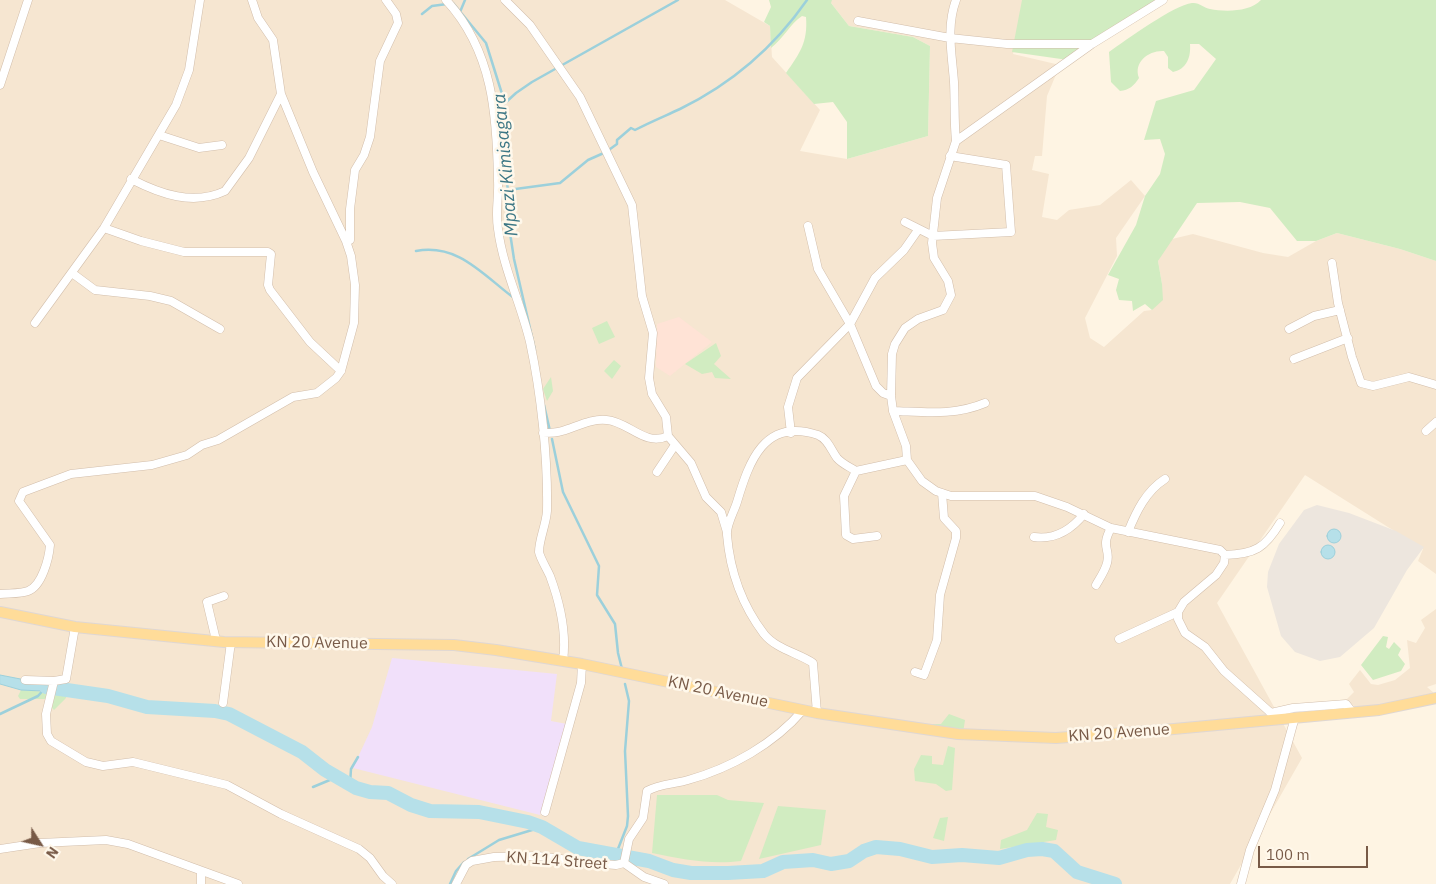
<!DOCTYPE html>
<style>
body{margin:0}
#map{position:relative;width:1436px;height:884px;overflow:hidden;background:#fef4e3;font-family:"IBM Plex Sans",sans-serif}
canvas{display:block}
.north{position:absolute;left:15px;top:819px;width:50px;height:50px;-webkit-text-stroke:4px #fff8eb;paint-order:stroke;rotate:125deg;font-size:14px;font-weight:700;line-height:20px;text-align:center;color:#785a47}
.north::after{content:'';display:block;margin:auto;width:18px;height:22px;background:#785a47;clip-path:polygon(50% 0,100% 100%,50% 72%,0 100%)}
.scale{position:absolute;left:1258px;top:846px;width:110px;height:22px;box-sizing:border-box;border:2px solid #785a47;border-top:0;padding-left:6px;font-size:15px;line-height:18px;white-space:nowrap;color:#785a47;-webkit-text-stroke:4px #fff8eb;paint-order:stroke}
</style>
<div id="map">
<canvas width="1436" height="884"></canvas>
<div class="north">N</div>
<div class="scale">100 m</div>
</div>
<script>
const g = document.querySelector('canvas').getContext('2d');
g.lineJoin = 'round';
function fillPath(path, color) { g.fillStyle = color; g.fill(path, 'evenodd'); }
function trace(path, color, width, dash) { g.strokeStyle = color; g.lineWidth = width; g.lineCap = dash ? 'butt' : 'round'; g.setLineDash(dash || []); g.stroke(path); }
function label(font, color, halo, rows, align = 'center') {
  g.font = font + ' "IBM Plex Sans",sans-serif'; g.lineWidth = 5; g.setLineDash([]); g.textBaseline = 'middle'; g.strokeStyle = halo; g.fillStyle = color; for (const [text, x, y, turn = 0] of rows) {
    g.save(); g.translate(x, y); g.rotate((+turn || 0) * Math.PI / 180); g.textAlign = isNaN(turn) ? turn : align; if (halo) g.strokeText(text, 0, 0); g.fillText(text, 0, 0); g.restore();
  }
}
fillPath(new Path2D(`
 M0,0H725L770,26L772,57L820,110L800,151L847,159L928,136L930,46L913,37L849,26L831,3V0H1027L1013,54L1060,65L1047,96L1042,156H1035L1032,170L1049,174L1042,217L1057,220L1069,210L1100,205L1131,180L1145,196L1116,238L1117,256L1085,318L1090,338L1104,347L1144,311L1152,310L1162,284L1158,261L1162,250L1172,239L1193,234L1263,253L1288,257L1316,241L1337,233L1400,249L1436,261V574L1418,561L1423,549L1305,475L1217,603L1302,758L1230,884H0Z
 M1436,609V684L1427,687L1434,693L1359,710L1346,700L1354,692L1349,684L1360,670L1371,684L1378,685L1395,680L1410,668L1407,640L1416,643L1425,628L1421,620Z`), '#f6e6d1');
fillPath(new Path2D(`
 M679,317L712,342L670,376L656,367L657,324Z`), '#ffe3d6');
fillPath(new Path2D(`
 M1317,505L1349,513L1396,531L1424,547L1407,570L1374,628L1340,657L1320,661L1295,652L1281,636L1267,587L1268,572L1279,544L1304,510Z`), '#ede6de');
fillPath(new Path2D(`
 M392,658L557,674L551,721L567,724L540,815L353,768L372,727Z`), '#f1e0fa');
fillPath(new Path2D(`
 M769,0H832L831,3L849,26L913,37L930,46L928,136L847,159V122L833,102L814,104L786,73C800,53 808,42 806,17L802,16C790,24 783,39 771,48L770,26L764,22L771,7Z
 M1022,0H1159L1068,60L1012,52Z
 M1261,0H1436V261L1400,249L1337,233L1316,241H1297L1270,208L1240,202L1197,203L1158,261L1162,284L1163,300L1152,310L1145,304L1133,311L1132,301L1119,300L1116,290L1119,279L1108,275L1136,225L1145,196L1160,174L1165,154L1160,139L1144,140L1156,101L1194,90L1216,59L1199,44H1190C1191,57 1187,69 1173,72L1168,68V57L1164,51C1149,50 1133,62 1139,78C1134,86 1129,90 1120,91L1111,82L1109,52C1126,40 1174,5 1192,3C1199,2 1204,8 1210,9C1225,12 1250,12 1261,0Z
 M607,321L615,337L599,344L592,328Z
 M716,343L721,356L714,364L731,379L715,378L712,372L702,374L685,364Z
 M614,360L621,366L612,379L604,371Z
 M551,377L553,391L547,401L543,389Z
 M1383,636L1388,637L1386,647L1389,649L1394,642L1401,649L1398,655L1405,664L1401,671L1373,680L1361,665Z
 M21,690L48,692L47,699H20L18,696Z
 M64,692L67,694L66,698L54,710L52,708L54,693Z
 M949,714L965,720L963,733L931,729L930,724H941Z
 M948,746L955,748L952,790L946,791L936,784L915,781L914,769L921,755L932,756V764L943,765Z
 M657,795H717L728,800L764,803L741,861C710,865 682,859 652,853Z
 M778,806L826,810L821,845L759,859Z
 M1037,813L1048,814L1046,827L1058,830L1056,840L1000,849L1001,840L1027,830Z
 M948,817L944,841L933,838L940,818Z`), '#d1ecc1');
const water = new Path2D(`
 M1327 536a7 7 0 1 1 14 0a7 7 0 1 1-14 0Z
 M1321 552a7 7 0 1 1 14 0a7 7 0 1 1-14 0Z
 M0,675L46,684L42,691L21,690L0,684Z`);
fillPath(water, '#b6e0e9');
trace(water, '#9cd0db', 1);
trace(new Path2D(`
 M453,3L486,43L503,97L508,159L507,213L514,259L535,350
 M460,12L465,0
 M422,14L432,6L447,4
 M504,104L516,93L532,82L678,0
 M508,190L560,183L588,160L606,152L617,144V140L631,128L635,130C650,122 665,116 680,109C731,84 775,46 807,0
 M416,251C458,243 483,275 514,298
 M544,405L550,431
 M552,439L563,492L599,566L597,595L615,624L618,653L622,669
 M0,714L38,696L46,687
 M350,784L351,769L358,757
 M313,787L337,777
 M616,854L627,826L628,816L625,751L629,701L625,684
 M468,859L499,840L542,827
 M450,884L456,871L464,862
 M1095,884L1103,881`), '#9cd0db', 2.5);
trace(new Path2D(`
 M46,687L108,696L147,707L215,711L229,714L302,752L325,770L356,788L370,792L388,793L411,805L430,811L479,812L528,822L542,827L578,848L649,861L673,870L691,873H728L763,871L783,862L813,860L831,864L849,861L864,851L876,847L900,849L932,857L962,855L999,858L1027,850L1042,849L1054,851L1077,872L1115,884`), '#b6e0e9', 14);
const minor = new Path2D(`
 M446,0C493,51 497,115 498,181C499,197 495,212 498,229C503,268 521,304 530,342C541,393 548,458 547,511C546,525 539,539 539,552C540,558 547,569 550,576C560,603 567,632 563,661
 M505,0L530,25L580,97L632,205L642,296L653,333L649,378L652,394L666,417L668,436L691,463L706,497L721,512L727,532
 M1163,0L1092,44L956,141L937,198L932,243L934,258L948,281L951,295L943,310L918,319L905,328L895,344L892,354L891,396L893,411L906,446L907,460L922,481L936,491L951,496H1035L1067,507L1111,528L1220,550L1225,555L1224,563L1216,575L1184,602L1178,612V619L1185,633L1205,647L1224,671L1271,713L1293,708L1346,704L1352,712
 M858,21L950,38L1007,44H1092
 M0,85L28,0
 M159,135L199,148L222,145
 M956,141C954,122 955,102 954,82C952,54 946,27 956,0
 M131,179C160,194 193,206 225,191L249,158L281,94
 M905,222L933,236L1011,232L1006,165L950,156
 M808,226L818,269L850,324L876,386L883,393L891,396
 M104,228L141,241L184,252H268L271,254L268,285L270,290L310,342L341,371
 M346,241L350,240V209L355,170L364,155L370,137L380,61L398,23L396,14L386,0
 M1332,263L1338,303L1352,357L1361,383L1373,386L1409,377L1436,385
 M72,273L95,290L150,296L171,301L220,329
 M35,323L104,228L176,105L189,70L200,0
 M1289,329L1314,316L1340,310
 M1294,359L1348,338
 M893,411C925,412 954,416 985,403
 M1426,431L1436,422
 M543,433C549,433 556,433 562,431C576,427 592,418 607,420C629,422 645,447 668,436
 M791,433L788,407L797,378L850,324L875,278L904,250L918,230
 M856,471L844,496L846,535L853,539L877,536
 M657,472L675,445
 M1128,532C1136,512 1146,491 1165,479
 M1034,537C1055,540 1071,530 1084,514
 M1225,555C1255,554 1265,548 1280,523
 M1096,585C1100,578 1105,571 1107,563C1111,549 1100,548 1111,528
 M0,594C9,593 20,594 28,591C42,586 49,558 50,545L19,501L23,492L71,474L152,465L187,455L202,445L218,440L293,397L317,393L336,378L341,371L354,323L355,285L351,256L346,241L313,172L281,94L273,40L258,18L252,0
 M1119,639L1178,612
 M216,640L207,602L224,596
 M915,672L924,675L937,640L940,595L956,538V531L944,518L942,493
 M25,680L54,681L66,679L75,627
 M54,681L46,714L47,734L51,741L86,762L103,766L133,762L227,785L281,814L359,849L370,858L383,876L392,884
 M223,703L231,642
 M817,713L813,663C798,653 776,649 764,634C742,605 730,571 727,535C726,525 734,512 737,502C749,462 764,417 818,435C828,439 831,450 837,458C842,464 850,467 856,471L907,460
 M545,812L581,683L582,664
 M0,849L40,843L106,840L128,844L238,884
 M624,863L629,839L643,818L647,791C659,784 675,784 688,780C731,768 774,744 803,710
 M624,863L644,877L664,884
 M201,884V871
 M456,884L466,865L472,861L494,857L538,856L591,863L616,865L624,863
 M1241,884L1250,850L1275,790L1295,717`);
const major = new Path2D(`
 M0,612L75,627L224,642L454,645L496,650L582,664L817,713L958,734L1056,738L1163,730L1379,710L1436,698`);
trace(minor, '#d2beab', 9);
trace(major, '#dfd7d3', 12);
trace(minor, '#fff', 8);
trace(major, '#ffdc99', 10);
label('16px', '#785a47', '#fff8eb', [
 ["KN 20 Avenue",317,643,1],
 ["KN 20 Avenue",718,692,12],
 ["KN 20 Avenue",1119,733,-4],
 ["KN 114 Street",557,861,4]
]);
label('italic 18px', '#3d7785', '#fff8eb', [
 ["Mpazi Kimisagara",506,165,-95]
]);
</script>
